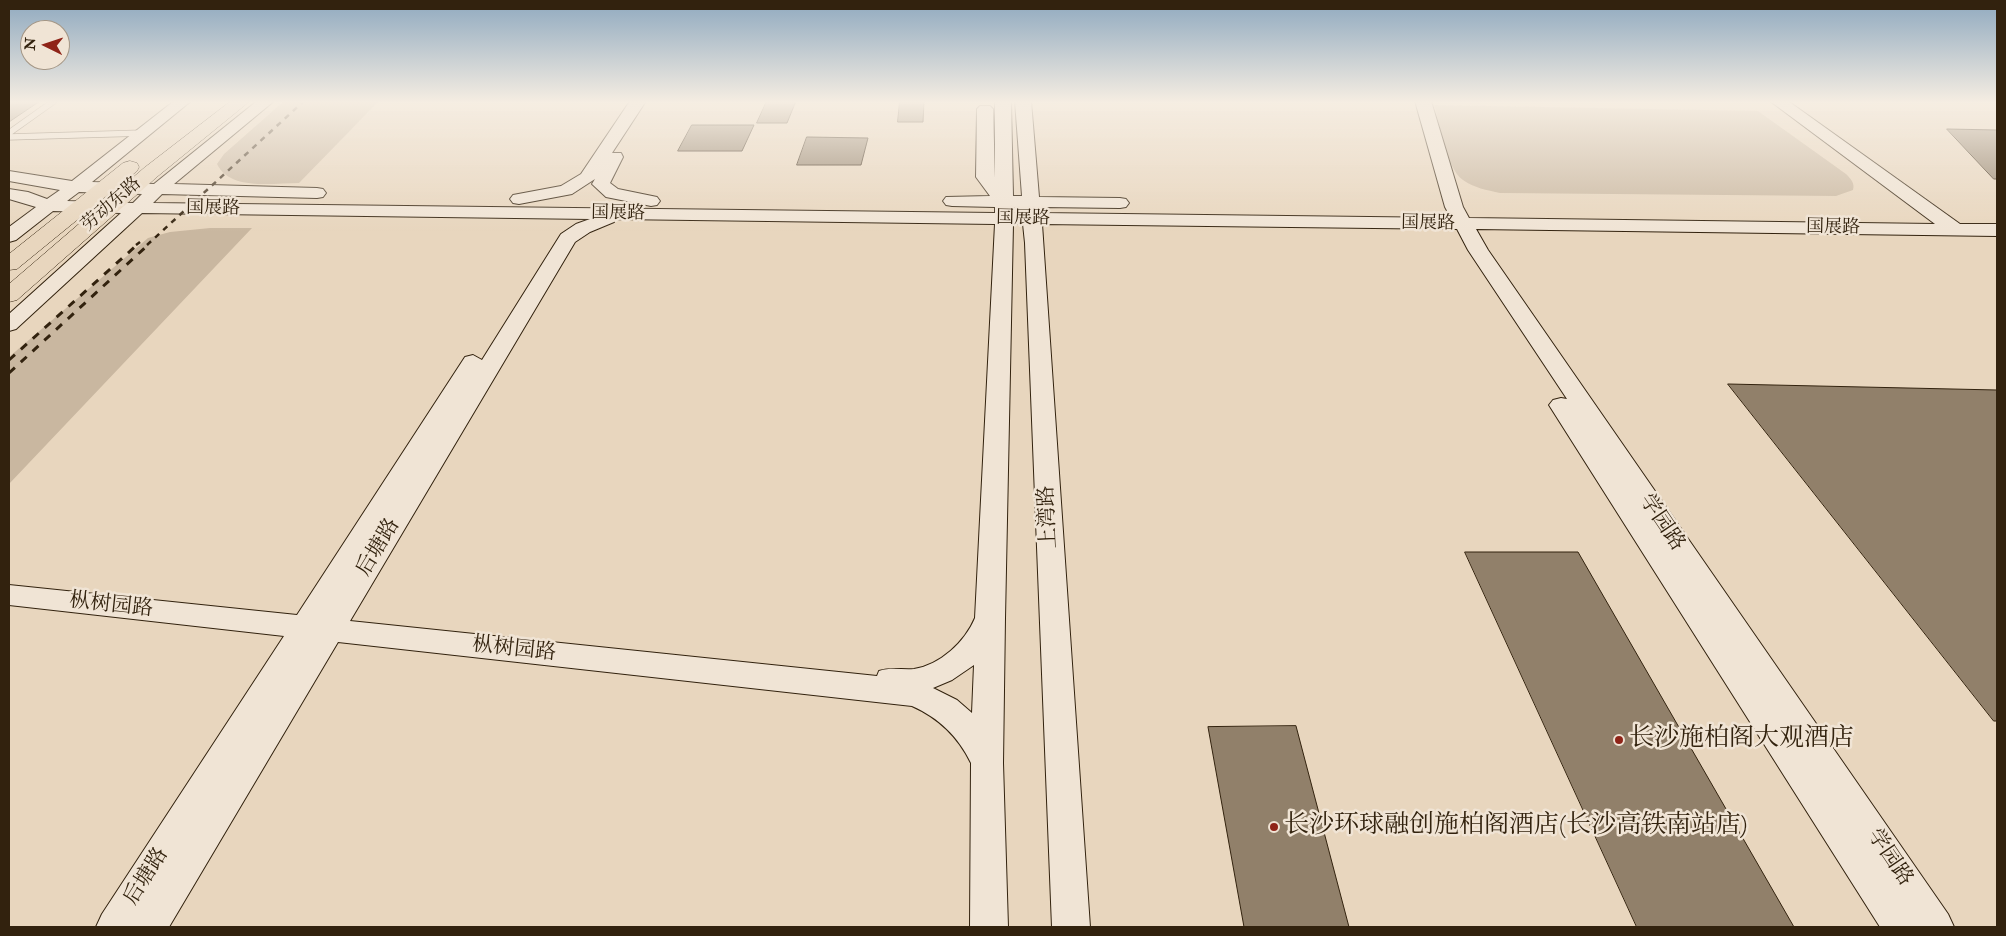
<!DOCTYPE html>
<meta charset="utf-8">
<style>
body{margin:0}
#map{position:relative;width:2006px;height:936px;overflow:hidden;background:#e8d6be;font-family:"IM FELL Double Pica",serif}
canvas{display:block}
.frame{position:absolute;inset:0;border:10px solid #32220e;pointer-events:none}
.north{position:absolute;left:20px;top:20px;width:50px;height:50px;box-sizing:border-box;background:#f0e4d5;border:1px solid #a49685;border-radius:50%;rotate:274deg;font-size:14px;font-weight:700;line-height:20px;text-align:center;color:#32220e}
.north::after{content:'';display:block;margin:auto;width:18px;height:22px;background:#8f2418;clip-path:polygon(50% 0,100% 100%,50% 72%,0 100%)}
</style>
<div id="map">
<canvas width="2006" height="936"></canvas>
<div class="frame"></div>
<div class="north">N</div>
</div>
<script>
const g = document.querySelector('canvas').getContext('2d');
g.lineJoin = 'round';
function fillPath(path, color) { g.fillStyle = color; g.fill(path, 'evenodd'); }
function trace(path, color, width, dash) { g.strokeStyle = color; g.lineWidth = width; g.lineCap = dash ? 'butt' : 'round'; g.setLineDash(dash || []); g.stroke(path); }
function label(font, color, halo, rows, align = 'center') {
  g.font = font + ' "IM FELL Double Pica","Noto Serif SC",serif'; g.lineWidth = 5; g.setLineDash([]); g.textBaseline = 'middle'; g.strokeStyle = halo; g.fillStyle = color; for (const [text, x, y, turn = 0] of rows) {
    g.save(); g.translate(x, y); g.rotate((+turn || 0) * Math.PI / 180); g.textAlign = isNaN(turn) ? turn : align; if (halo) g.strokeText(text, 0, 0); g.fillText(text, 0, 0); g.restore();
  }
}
fillPath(new Path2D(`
 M284,101H379L299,183C273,183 230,191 217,164L224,154Z
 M1434,105L1758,111L1846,174C1851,179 1855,183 1853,190L1836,196L1500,193C1487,190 1474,188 1463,180C1446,168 1440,125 1434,105Z
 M210,228H252L9,484V357L148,238L170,232Z`), '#c9b7a0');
const building = new Path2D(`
 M9,101H40L9,122Z
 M767,101H796L787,123H757Z
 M900,101H924L923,122H898Z
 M692,125H754L742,151H678Z
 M1947,129L1997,130V179H1994Z
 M807,137L868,138L861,165H797Z
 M1728,384L1997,390V721H1994Z
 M1465,552H1578L1794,927H1637Z
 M1296,726L1349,927H1244L1208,727Z`);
fillPath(building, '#91806a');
trace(building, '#32220e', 1);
const lane = new Path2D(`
 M9,133L54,101
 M9,137L143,133`);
const secondary = new Path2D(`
 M174,101H191L92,182L154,184L257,101H274L174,184L317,188L323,189L326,193L323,197L317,198L162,194L153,203L995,213V207L952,206L946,205L943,201L946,197L990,196L976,177L977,109L980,106H990L993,109L995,178V101H1011L1013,196H1022L1015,101H1031L1039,197L1120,198L1126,199L1129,203L1126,207L1120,208L1040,207L1041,213L1451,218L1445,207L1415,101H1431L1463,207L1469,218L1935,224L1770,101H1788L1960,224H1997V236L1476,229L1488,250L1948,914L1954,927H1880L1549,405L1553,400L1561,398L1567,399L1468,250L1457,229L1042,224L1090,927H1052L1025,243L1023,224H1013L1005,618L1003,763L1008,927H970L971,763C958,736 939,718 912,706L338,642L169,927H96L102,914L284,636L9,605V585L297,615L465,357L473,355L482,360L561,234L576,224L590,219L142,213L16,329L9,331V314L121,213L53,211L16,240L9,242V227L36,207L9,199V189L28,192L47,199L60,190L9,181V171L72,181ZM79,192L142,194L133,203L67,201ZM1013,207H1022L1023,213H1013ZM616,219L995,224L975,618C965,642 940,665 914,669C902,670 891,667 879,671L877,676L350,621L575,242L590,232L614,222ZM974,665L972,713L957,700L933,688L952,680Z
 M630,101H646L612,153H621L623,157L610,183L618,189L657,197L660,201L657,205L651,206L606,197L592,184L595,179L572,194L519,204L513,203L510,199L513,195L561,186L581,174Z`);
const highway = new Path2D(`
 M231,101H250L158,176L17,300L9,302V284L144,168Z
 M130,161L137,163L139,167L137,171L17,269L9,270V254L123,163Z`);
trace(lane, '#604f3a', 7);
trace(secondary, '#32220e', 2);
trace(highway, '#32220e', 1);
trace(lane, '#f0e4d5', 5.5);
fillPath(secondary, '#f0e4d5');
fillPath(highway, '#e8d6be');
trace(new Path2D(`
 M136,245L140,242
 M147,245L304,101`), '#32220e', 2.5, [5.5, 5.5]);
trace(new Path2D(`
 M9,360L138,244
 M9,373L149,244`), '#32220e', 3, [8, 8]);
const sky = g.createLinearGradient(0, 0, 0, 232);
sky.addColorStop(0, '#8fa9bf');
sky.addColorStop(0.44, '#f5ede2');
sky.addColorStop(1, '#f5ede200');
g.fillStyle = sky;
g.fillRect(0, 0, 2006, 232);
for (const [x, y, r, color] of [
 [1619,740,5,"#8f2418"],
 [1274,827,5,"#8f2418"]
]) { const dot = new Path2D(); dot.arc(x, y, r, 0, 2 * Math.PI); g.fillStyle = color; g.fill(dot); trace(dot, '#f0e4d5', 2); }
label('18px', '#32220e', '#f0e4d5', [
 ["劳动东路",112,205,-41],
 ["国展路",213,209,1],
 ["国展路",618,214,1],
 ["国展路",1023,219,1],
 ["国展路",1428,224,1],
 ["国展路",1833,228,1]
]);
label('21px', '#32220e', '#f0e4d5', [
 ["上湾路",1049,517,-93],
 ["学园路",1661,523,56],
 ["后塘路",379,548,-59],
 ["枞树园路",111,606,6],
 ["枞树园路",514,650,6],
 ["学园路",1889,858,56],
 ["后塘路",147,877,-58]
]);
label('25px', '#32220e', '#f0e4d5', [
 ["长沙施柏阁大观酒店",1629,740],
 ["长沙环球融创施柏阁酒店(长沙高铁南站店)",1284,827]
], 'left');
</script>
